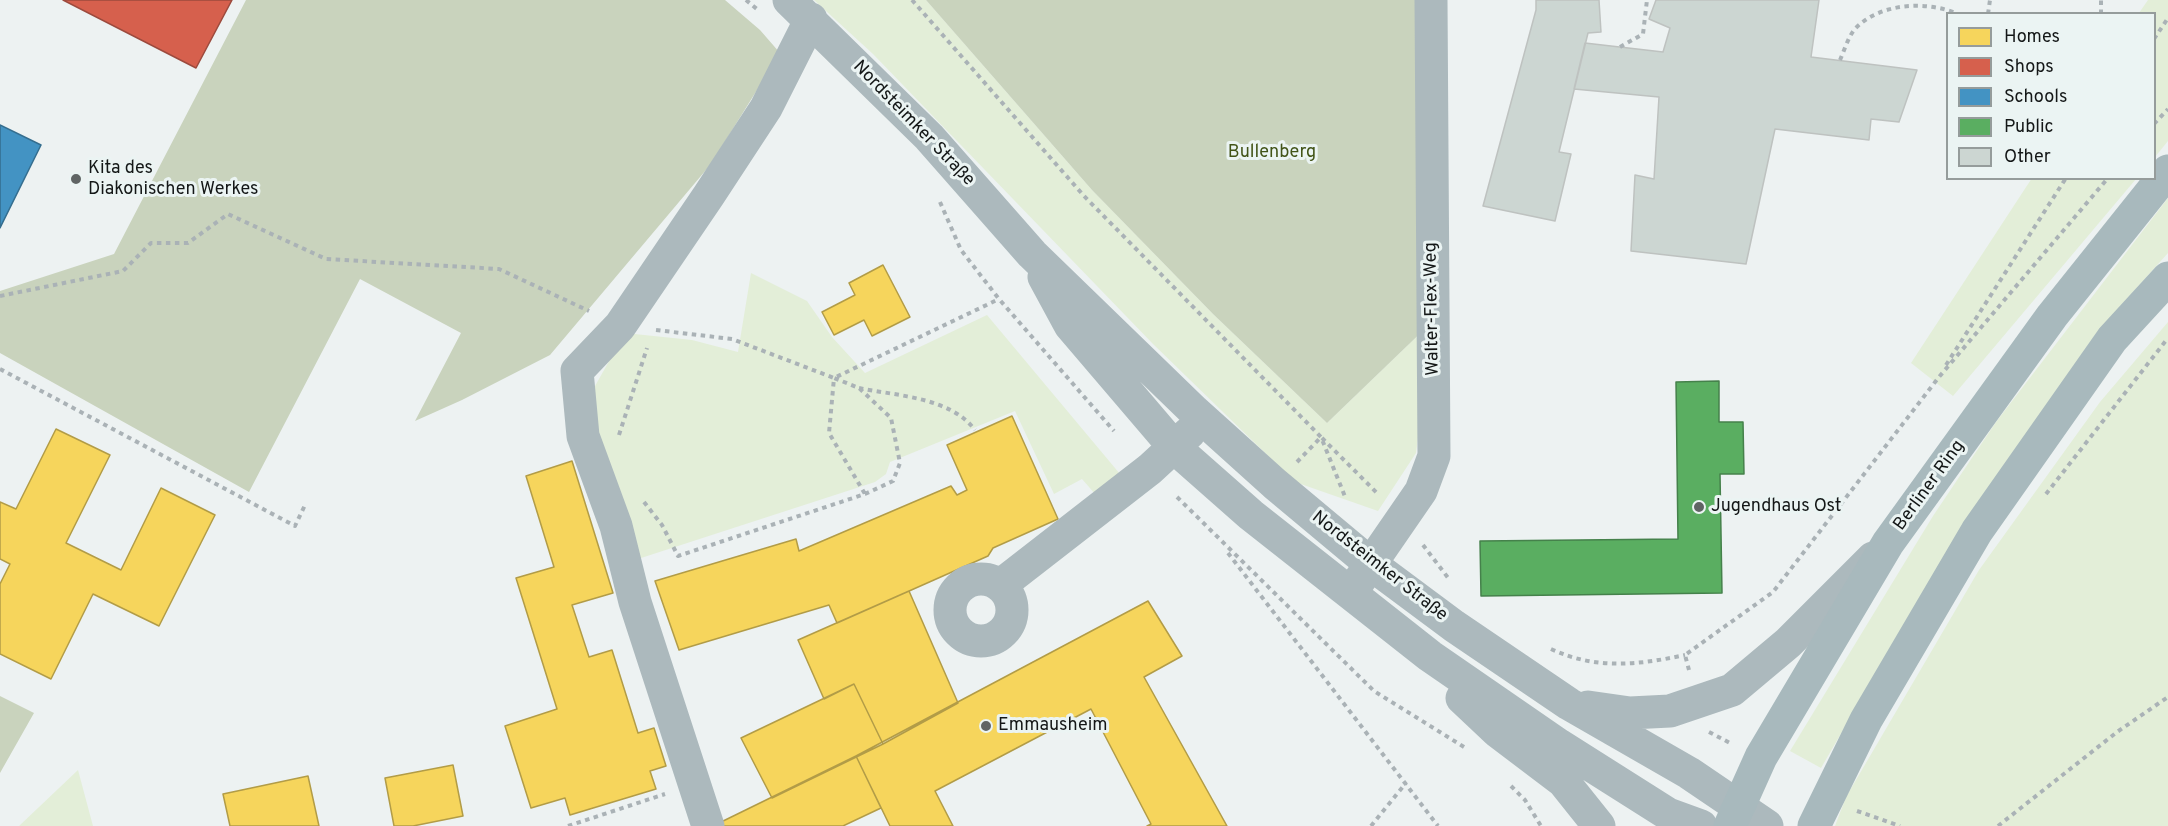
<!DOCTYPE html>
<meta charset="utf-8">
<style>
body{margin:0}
#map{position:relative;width:2168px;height:826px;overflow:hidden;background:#edf2f2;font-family:Overpass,sans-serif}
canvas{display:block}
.legend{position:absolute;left:1946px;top:12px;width:210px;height:168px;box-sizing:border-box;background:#ebf4f3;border:2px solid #959c9b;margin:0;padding:8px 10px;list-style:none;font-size:18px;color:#141717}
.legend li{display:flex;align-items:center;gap:12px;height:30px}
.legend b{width:30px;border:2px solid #959c9b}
</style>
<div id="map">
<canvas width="2168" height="826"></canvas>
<ul class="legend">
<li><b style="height:16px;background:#f6d55c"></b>Homes</li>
<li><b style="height:16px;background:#d6604d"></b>Shops</li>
<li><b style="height:16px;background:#4393c3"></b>Schools</li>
<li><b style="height:16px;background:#5aae61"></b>Public</li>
<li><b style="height:16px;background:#ccd6d2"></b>Other</li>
</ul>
</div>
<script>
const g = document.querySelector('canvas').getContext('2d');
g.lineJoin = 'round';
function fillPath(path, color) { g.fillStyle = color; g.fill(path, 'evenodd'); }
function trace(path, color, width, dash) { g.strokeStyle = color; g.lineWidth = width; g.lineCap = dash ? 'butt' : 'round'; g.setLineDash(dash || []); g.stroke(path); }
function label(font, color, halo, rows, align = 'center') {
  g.font = font + ' Overpass,sans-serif'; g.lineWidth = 6; g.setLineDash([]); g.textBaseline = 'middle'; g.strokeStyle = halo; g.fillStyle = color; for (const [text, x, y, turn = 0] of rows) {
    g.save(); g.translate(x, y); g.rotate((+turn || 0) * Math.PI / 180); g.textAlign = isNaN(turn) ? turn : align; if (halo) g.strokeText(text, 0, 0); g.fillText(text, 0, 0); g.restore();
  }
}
fillPath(new Path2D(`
 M814,0H926L1092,190L1213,314L1327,423L1433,321L1416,453L1378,511L1295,482L1153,344L873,54Z
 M2148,0H2168V141L2155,157L2154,14L2139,13Z
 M2032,178L2136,179L1953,396L1911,363Z
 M2168,198V253L2098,331L1964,522L1821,768L1790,751L1933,516L1996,422Z
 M751,273L807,301L832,337L865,373L987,315L1120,474L1096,495L1082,479L1054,494L1015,411L890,462L886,474L875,482L638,559L594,445L595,386L625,333L692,340L738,352Z
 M2168,322V826H1835L1846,797L1979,570L2100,402Z
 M78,770L93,826H19Z`), '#e3eed8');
fillPath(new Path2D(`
 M246,0H725L760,30L780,53L711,164L550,355L462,400L415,421L461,333L360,279L249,492L0,353V291L114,254Z
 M926,0H1428L1433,321L1327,423L1213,314L1092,190Z
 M0,696L34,713L0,773Z`), '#c9d3bd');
const homes = new Path2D(`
 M883,265L910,317L872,336L864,320L834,335L822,312L855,295L849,283Z
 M1012,416L1058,519L993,548L988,556L837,623L829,605L679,650L655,581L796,539L799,551L951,486L957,495L967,490L947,445Z
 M56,429L110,455L66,543L121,570L161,488L215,515L159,626L93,594L51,679L0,654V584L10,564L0,559V502L16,509Z
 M572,461L613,593L572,605L589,657L612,650L638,733L654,728L666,766L650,771L656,789L570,815L565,798L531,808L505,726L557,709L516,578L554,567L526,476Z
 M909,591L958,703L883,744L854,684L824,699L798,640Z
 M1148,601L1182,656L1144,677L1227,826H1147L1151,824L1091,709L935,791L953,826H890L856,756Z
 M854,684L883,744L772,798L741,738Z
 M856,756L881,808L843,826H718L717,824Z
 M453,765L463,816L413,826H394L385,778Z
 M308,776L319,826H230L223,794Z`);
fillPath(homes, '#f6d55c');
trace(homes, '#b29c47', 1.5);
const shops = new Path2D(`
 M63,0H232L196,68Z`);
fillPath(shops, '#d6604d');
trace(shops, '#9c4a3d', 1.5);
const schools = new Path2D(`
 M0,125L41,145L0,228Z`);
fillPath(schools, '#4393c3');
trace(schools, '#356e8f', 1.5);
const public = new Path2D(`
 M1719,381V422H1743L1744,474H1720L1722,593L1481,596L1480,541L1678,539L1676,382Z`);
fillPath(public, '#5aae61');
trace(public, '#45814b', 1.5);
const building = new Path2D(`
 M1536,0H1599L1601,32L1588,33L1559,152L1571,154L1555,221L1483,206L1536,10Z
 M1656,0H1819L1811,57L1917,70L1899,122L1871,119L1869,140L1775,129L1746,264L1631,251L1635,175L1654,179L1659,97L1574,89L1585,43L1663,52L1670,28L1649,19Z`);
fillPath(building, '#ccd6d2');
trace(building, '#bec2c0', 1.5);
trace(new Path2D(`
 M746,0L758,10
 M912,0L1084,196L1321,437L1346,499
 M1988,14L1990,0
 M2101,14V0
 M2154,39L2168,18
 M1620,47L1643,34L1647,0
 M1840,60C1844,51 1848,38 1854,30C1878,3 1926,0 1958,14
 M2154,124L2168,109
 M940,202L961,250L999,299L1114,431
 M0,296L123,271L151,243H188L228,214L326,259L499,269L589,311
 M656,330L732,339L834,378L999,299
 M1946,365L2066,178
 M0,369L295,526L305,505
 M859,388C897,396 950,397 975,430
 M619,435L647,348
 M1297,462L1321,437L1378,494
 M2046,494L2168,338
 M1177,497L1374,691L1464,747
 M644,502L662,525L678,556L865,494L893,481L900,463L891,418L859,388L834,378L829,433L865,494
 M1423,545L1449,579
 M1228,553L1438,826
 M1551,649C1596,670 1638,665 1685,655
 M1689,670L1685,655L1773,592L1939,377L2108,178
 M1709,732L1732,744
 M1511,786L1525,800L1541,826
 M1857,811L1900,826
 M568,826L665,794
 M1371,826L1406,783
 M1998,826L2117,732L2168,697`), '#aab2b6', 4, [4.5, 4.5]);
trace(new Path2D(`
 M789,0L929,137L1032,254L1194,411L1275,484L1372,565L1454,626L1569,704L1689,773L1767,826
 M1044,277L1070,325L1175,448L1251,515L1430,656L1559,745L1668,814L1701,826
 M950 610a31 31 0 1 1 62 0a31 31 0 1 1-62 0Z
 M1359,581L1421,491L1434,456L1431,0
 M1002,584L1150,469L1189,433
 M1462,698L1497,731L1563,781L1599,826
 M1588,707L1630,713L1670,711L1732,690L1788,643L1873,558
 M708,826L635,602L616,526L583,436L577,371L620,326L709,195L766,108L811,19`), '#acb9bd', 33);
trace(new Path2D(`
 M1730,826L1761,757L1888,543L2052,316L2168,171
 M1814,826L1866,720L1977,531L2112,339L2168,278`), '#a8b9bd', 33);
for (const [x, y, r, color] of [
 [76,179,6,"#606464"],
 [1699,507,6,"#606464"],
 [986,726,6,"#606464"]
]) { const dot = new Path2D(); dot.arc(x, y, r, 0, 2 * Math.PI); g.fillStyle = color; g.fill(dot); trace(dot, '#ebf4f3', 2); }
label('18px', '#141717', '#ebf4f3', [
 ["Nordsteimker Straße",913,124,46],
 ["Walter-Flex-Weg",1433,309,-91],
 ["Berliner Ring",1930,486,-54],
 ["Nordsteimker Straße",1379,567,38]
]);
label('18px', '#425418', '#ebf4f3', [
 ["Bullenberg",1272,153]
]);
label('18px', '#141717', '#ebf4f3', [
 ["Kita des",88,169],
 ["Diakonischen Werkes",88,190],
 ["Jugendhaus Ost",1711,507],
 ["Emmausheim",998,726]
], 'left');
</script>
